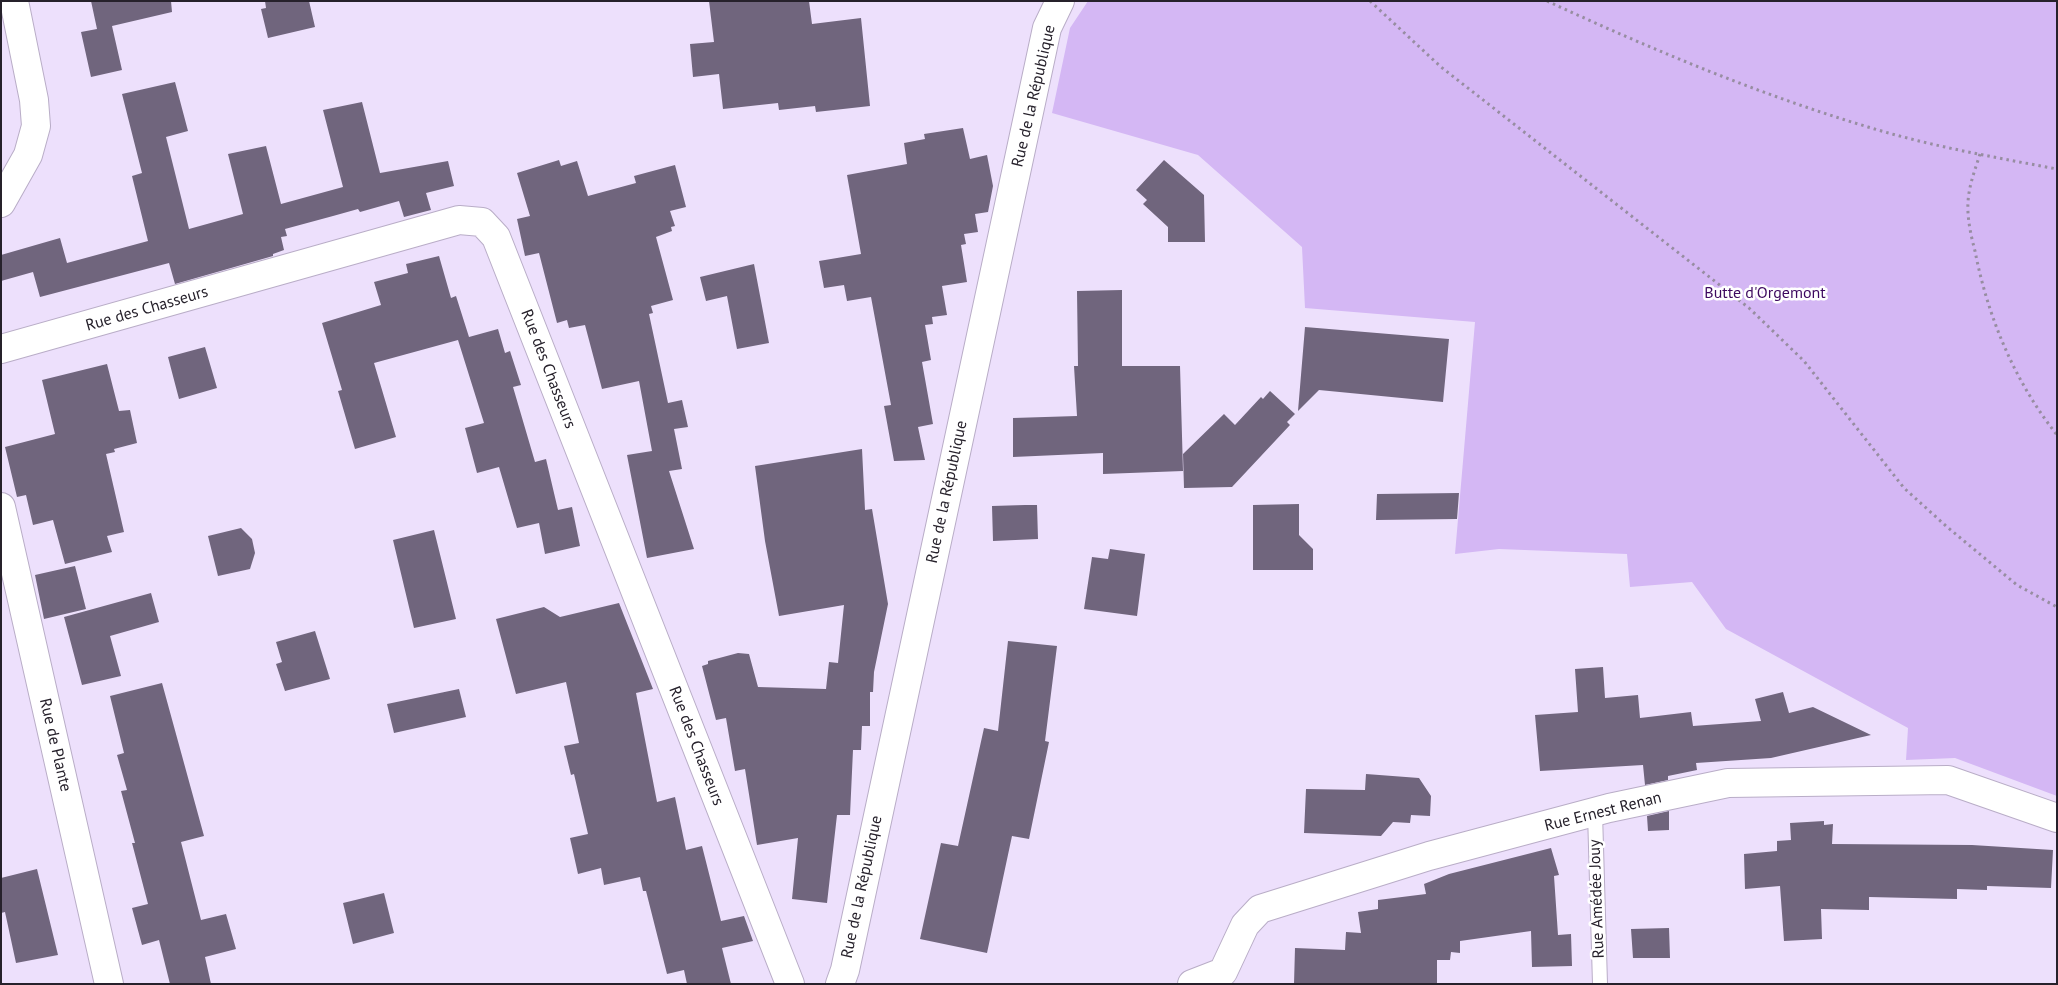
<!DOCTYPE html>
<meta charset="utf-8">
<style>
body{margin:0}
#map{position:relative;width:2058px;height:985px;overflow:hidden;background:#ede0fc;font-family:"PT Sans",sans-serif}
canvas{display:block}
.frame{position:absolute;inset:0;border:2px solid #26212b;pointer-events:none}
</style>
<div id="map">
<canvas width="2058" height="985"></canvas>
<div class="frame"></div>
</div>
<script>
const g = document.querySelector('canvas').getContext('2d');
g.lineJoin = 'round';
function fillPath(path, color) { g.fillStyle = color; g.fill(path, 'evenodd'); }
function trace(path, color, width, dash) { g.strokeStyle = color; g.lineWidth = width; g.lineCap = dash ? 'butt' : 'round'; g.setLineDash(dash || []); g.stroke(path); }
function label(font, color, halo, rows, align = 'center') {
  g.font = font + ' "PT Sans",sans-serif'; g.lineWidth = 5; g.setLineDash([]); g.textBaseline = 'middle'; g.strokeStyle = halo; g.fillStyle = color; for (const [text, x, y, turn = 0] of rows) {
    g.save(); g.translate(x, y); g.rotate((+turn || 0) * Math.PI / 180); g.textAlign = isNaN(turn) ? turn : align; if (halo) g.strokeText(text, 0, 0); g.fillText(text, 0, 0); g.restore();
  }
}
fillPath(new Path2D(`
 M1088,1H2057V796L1955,758L1906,760L1908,728L1726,629L1692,582L1630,587L1627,554L1499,549L1455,554L1475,322L1305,308L1302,247L1198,155L1052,113L1070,28Z`), '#d4b7f4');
fillPath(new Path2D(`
 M91,1H171L172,12L112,26L122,70L91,77L81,32L97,29Z
 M265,1H309L315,27L268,38L261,9L266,8Z
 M709,1H809L812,24L861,18L870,106L816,112L815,106L779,110L778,103L723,109L719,74L693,77L690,44L714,42Z
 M175,82L188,131L166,137L189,229L243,214L228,154L266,146L281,204L343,187L323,110L362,102L380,173L448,161L454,186L426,193L431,210L404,217L399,201L360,212L358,209L333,216L285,229L287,236L281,237L284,250L273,254V256L175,284L169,263L40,297L33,272L1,281V255L60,238L67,263L148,241L132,176L142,173L122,94Z
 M963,128L970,159L987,155L993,186L988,212L975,214L978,232L964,234L966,244L961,245L967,282L942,286L947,315L932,317L933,324L925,325L931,360L922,362L933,424L918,427L925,460L894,461L884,406L891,405L871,297L847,301L844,285L824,288L819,261L861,254L847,175L907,164L904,143L925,139L924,134Z
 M559,160L561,166L577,161L588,196L636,183L634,176L675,165L686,207L670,211L675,226L671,227L672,231L656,237L673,300L651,306L653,313L649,314L668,403L682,400L688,427L674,429L682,469L669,471L694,549L647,558L627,455L652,451L639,381L602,389L585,325L569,328L567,320L557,323L539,253L525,256L517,219L530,216L517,173Z
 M1164,160L1204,195L1205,242H1168V227L1143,204L1147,200L1136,190Z
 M439,256L451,298L456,296L469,337L498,329L505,353L510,351L521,385L513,387L535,462L546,459L558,510L572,507L580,546L545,554L539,523L517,528L499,467L477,473L465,428L484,423L458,340L374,363L396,437L355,449L338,391L342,390L322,323L381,305L374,282L408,273L406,264Z
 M754,264L769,343L737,349L727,296L706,301L700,277Z
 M1122,290V366H1180L1183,471L1103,474V453L1013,457V418L1077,416L1074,366H1078L1077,291Z
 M1305,327L1449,339L1443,402L1319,390L1298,411Z
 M205,347L217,388L179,399L168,357Z
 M107,364L119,411L130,410L137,443L114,449L115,452L106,454L124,532L107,536L112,552L65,564L53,520L33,525L26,495L17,497L5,447L55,434L42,380Z
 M1270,391L1295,414L1287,422L1290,425L1232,487L1184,488L1183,454L1224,414L1235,425L1261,397L1263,399Z
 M862,449L865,510L872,509L888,604L874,672L873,692H870V726H862L861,750H853L850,815H837L827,903L792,899L798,838L757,845L745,769L735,771L726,718L716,720L702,666L708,664V661L738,653L749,654L758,687L826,689L829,662L838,663L844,605L779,616L765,541L755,466Z
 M1459,493L1457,519L1376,520L1377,494Z
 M1299,504V535L1313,549V570H1253V505Z
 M1025,505H1037L1038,539L993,541L992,506Z
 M241,528L252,539L255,553L250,569L218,576L208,536Z
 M434,530L456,619L414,628L393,540Z
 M1110,549L1145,554L1137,616L1084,609L1092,557L1108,559Z
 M75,566L86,609L44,619L35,575Z
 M151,593L159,622L110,636L121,676L82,685L64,617Z
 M619,603L653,689L636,693L657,802L675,797L686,850L702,846L721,921L744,916L753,941L722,948L731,984H687L684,970L667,974L646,891H643L640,877L604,885L601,868L578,874L570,838L588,834L574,774L571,775L564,746L579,743L566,682L516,694L496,619L544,607L560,617Z
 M315,631L330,679L285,691L276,664L282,662L276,642Z
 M1008,641L1057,646L1045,741L1049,742L1029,839L1012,836L987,953L920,939L941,843L958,846L984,728L998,731Z
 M1603,667L1605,698L1638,695L1640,718L1691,712L1693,726L1761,721L1755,699L1783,692L1789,713L1813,707L1871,735L1771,758L1696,763L1697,770L1668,776V780L1645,785L1643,765L1540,771L1535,715L1578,712L1575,669Z
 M162,683L204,836L181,842L201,920L226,914L236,949L205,957L211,984H170L159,940L142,945L132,908L148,904L132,843H135L121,791L127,790L117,755L124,753L110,696Z
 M459,689L466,717L394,733L387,704Z
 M1366,774L1419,778L1431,796L1430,816L1411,815L1410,823L1393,822L1381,836L1304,833L1306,789L1365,790Z
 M1669,811V830L1648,831L1647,816Z
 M1824,821V825L1833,824L1832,844L1972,845L2053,850L2051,888L1987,886V890L1957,889V899L1869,897V910L1821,909L1822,939L1784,941L1780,886L1745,889L1744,854L1777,851V841L1791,840L1790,823Z
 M1551,848L1559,875L1554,876L1558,935L1571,934L1572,966L1532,967L1531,931L1460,941V953L1451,952L1450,960H1437V984H1294L1295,948L1345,950L1346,932L1361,933L1358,912L1378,909V900L1426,894L1424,884L1449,874Z
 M37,869L58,955L16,963L5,912L1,913V878Z
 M384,893L394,933L353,944L343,903Z
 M1669,928L1670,958H1633L1631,929Z`), '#70657d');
const lane = new Path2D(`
 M1595,813L1600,984`);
const street = new Path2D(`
 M1,203L28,155L36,126L34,100L14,1
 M1,349L459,220L482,222L496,237L790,984
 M1,507L109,984
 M840,984L845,970L1047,28L1060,1
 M1192,984L1223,972L1245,925L1260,909L1429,856L1609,808L1728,783L1948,780L2057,818`);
trace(lane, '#b9adc7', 16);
trace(street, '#b9adc7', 30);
trace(new Path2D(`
 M1370,1L1441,67L1749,308L1804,361L1904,488L1946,526L2017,585L2057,607
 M1547,1C1651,49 1758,94 1868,127C1930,146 1993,157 2057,169
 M1980,154C1975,170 1969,185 1968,202C1967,218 1971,236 1975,251C1988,318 2015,382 2057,435`), '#978da1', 3, [2.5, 4]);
trace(lane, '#fff', 14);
trace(street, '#fff', 28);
label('16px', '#26212b', '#fff', [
 ["Rue de la République",1034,96,-77],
 ["Rue des Chasseurs",147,309,-16],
 ["Rue des Chasseurs",548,369,69],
 ["Rue de la République",947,492,-78],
 ["Rue de Plante",55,745,77],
 ["Rue des Chasseurs",696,746,69],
 ["Rue Ernest Renan",1603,812,-14],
 ["Rue de la République",862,887,-78],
 ["Rue Amédée Jouy",1597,899,-92]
]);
label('16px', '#3d095f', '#fff', [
 ["Butte d'Orgemont",1765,293]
]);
</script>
